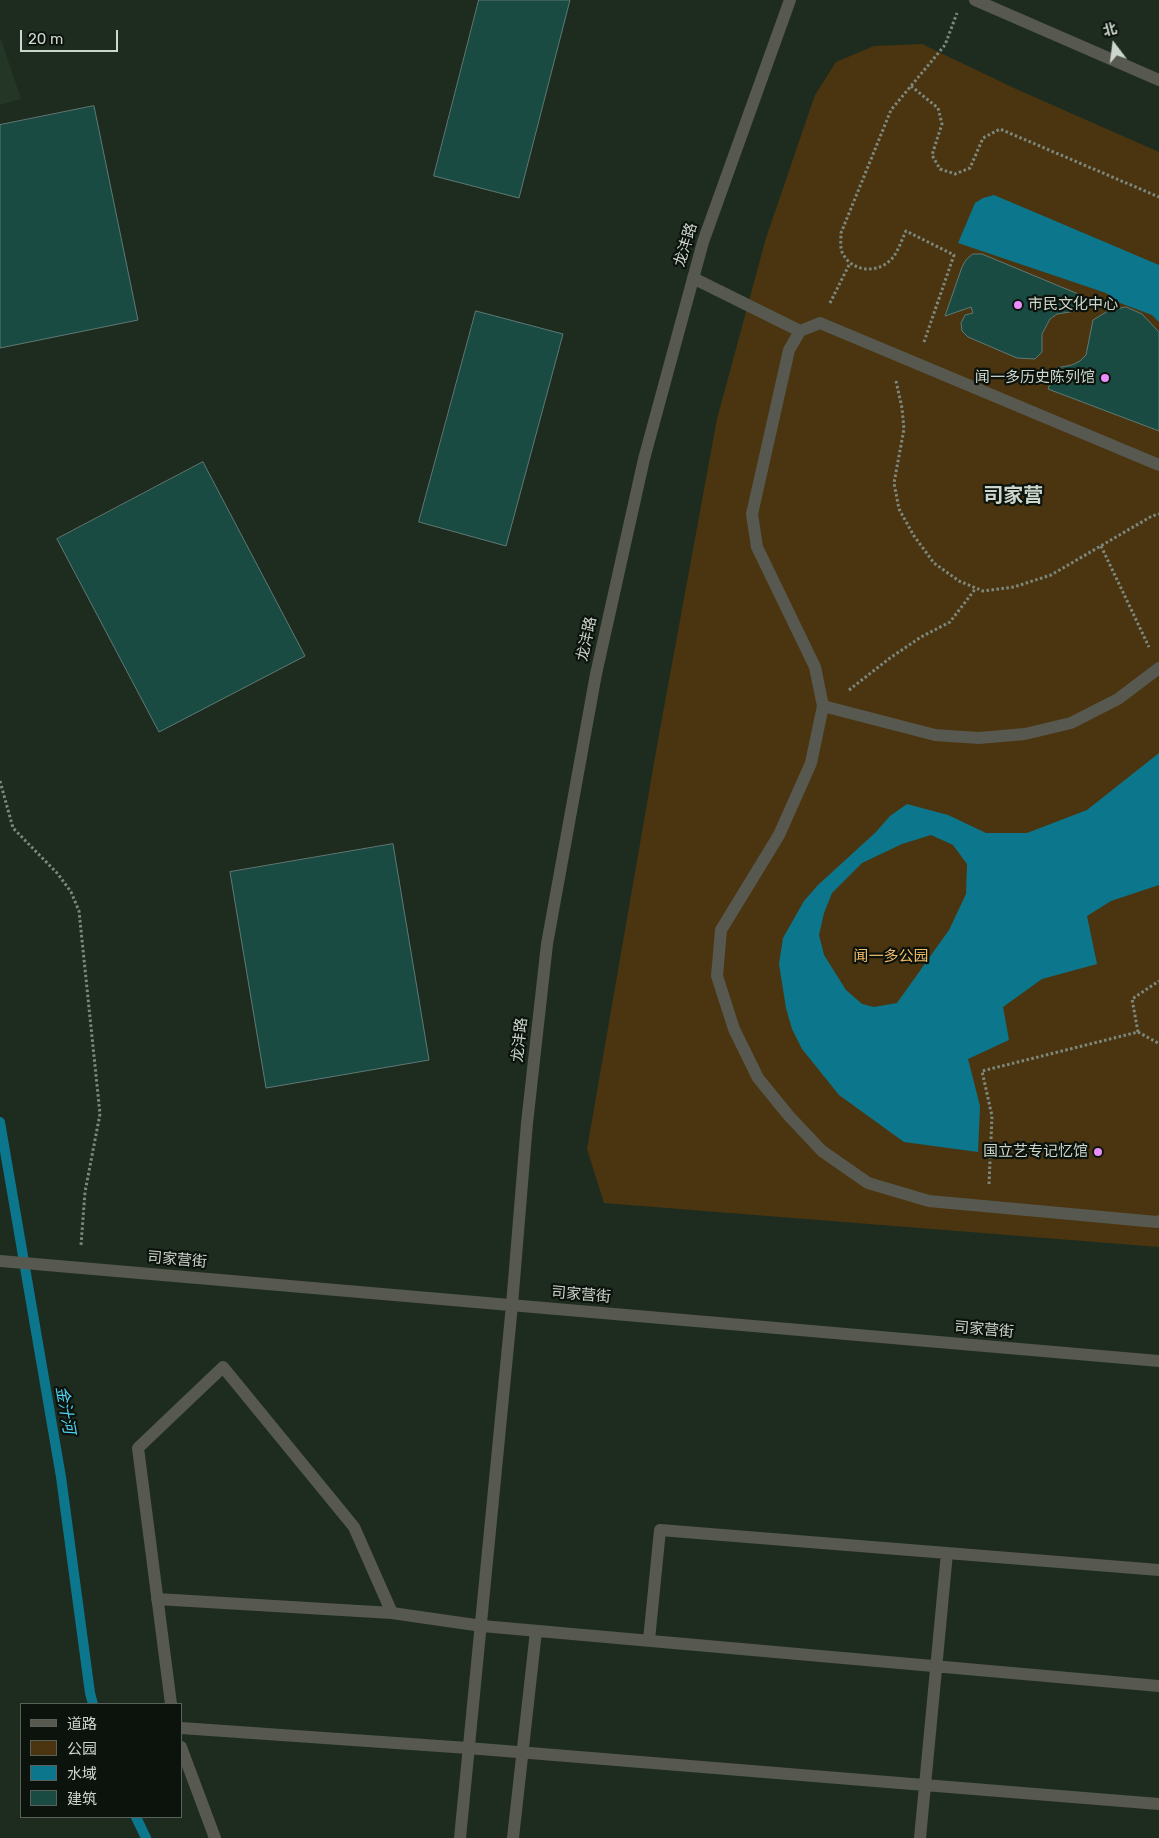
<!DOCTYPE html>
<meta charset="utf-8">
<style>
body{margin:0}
#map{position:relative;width:1159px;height:1838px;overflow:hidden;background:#1e2c1f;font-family:Rubik,"Noto Sans SC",sans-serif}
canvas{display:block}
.legend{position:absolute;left:20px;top:1703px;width:162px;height:115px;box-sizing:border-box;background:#0c130d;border:1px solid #59615a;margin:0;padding:6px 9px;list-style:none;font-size:15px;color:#cdd6cd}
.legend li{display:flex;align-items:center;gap:10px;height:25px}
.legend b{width:25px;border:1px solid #59615a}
.north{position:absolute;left:1089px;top:20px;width:50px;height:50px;-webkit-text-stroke:4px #0c130d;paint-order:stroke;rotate:345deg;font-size:14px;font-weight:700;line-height:20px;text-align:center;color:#cdd6cd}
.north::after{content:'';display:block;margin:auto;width:18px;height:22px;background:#cdd6cd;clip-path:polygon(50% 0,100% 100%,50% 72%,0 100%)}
.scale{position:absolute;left:20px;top:30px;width:98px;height:22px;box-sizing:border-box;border:2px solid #cdd6cd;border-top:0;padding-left:6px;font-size:15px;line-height:18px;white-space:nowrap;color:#cdd6cd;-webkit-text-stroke:4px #0c130d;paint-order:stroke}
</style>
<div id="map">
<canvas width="1159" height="1838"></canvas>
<ul class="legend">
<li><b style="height:6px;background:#57584f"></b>道路</li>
<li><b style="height:14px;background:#4a3510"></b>公园</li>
<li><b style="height:14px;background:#0c778c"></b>水域</li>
<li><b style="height:14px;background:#194b43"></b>建筑</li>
</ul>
<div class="north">北</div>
<div class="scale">20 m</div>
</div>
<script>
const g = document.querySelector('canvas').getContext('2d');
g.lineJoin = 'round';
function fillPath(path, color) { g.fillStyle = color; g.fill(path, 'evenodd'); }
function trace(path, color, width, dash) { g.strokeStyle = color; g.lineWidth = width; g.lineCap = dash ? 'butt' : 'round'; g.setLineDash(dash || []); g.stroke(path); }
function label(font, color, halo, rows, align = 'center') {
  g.font = font + ' Rubik,"Noto Sans SC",sans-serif'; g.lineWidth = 4.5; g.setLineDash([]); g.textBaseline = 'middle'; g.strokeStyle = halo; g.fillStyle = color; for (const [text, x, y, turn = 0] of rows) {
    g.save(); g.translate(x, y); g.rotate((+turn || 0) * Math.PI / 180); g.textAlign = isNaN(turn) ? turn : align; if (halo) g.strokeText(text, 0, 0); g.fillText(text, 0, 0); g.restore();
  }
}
fillPath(new Path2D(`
 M0,37L21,99L0,105Z`), '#243726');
fillPath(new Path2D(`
 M922,44L1016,89L1159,152V1247L604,1203L587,1149L658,740L717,419L766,238L815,95L836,62L874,46Z`), '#4a3510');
fillPath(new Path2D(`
 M994,195L1159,265V322L1152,315L1120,303L1106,293L958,243L975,203L983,198Z
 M1159,753V885L1111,901L1087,916L1097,964L1042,979L1003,1007L1009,1040L968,1059L980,1106L978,1152L904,1142L839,1095L802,1049L792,1029L786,1008L779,964L783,938L804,901L818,885L876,832L890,816L907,804L948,815L986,833H1027L1087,810ZM931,835L953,845L967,864L966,894L949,930L897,1003L874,1007L862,1004L846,990L824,955L819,935L824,913L832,893L862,863L902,844Z`), '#0c778c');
trace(new Path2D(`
 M0,1122L61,1477L90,1693L93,1704
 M136,1817L146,1838`), '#0c778c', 10);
const building = new Path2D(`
 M479,0H570L519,198L434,176Z
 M94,106L138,320L0,348V125Z
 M973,254H982L1083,296L1087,303L1088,308L1083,310L1057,314L1050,319L1042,334V352L1035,359L1017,358L968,337L962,331L961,323L965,315L973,313L971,307L945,316L962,267L966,260Z
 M1126,307L1142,314L1159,332V431L1048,389L1056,368L1072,365L1080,361L1086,355L1093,320L1108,311Z
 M476,311L563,334L506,546L419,522Z
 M203,462L305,656L159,732L57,539Z
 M393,844L429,1060L266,1088L230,872Z`);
fillPath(building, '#194b43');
trace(building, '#5f7974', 1);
trace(new Path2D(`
 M911,86L938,108L942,124L932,155L940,169L955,174L970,168L983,138L1000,129L1159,197
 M830,303L850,263
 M924,342L954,255L906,231C902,239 899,249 894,256C881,274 852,274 842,252C840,247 841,239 841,233L891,110L945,45L957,13
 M896,381L902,408L904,429L894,483L899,509L914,536L934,563L959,581L983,591L1014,587L1051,575L1152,516L1159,514
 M1101,546L1149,647
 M849,690L890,658L921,637L950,622L976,588
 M0,781L13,828L58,874L71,892L79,911L100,1114L85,1192L81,1245
 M1138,1032L1158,1043L1159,1045
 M989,1184L992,1116L982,1071L1138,1032L1132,999L1159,981`), '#7d897e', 3, [2.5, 2.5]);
trace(new Path2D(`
 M975,0L1159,80
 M693,278L800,331
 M1159,465L820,323L800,331L789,350L752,514L757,547L815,667L823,706L811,763L779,835L721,930L717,976L734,1029L758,1078L789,1116L822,1151L868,1183L929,1201L1157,1222L1159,1221
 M823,706L935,735L979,738L1025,734L1071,723L1118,699L1159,668
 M0,1261L1159,1361
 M157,1599L392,1613
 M649,1640L660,1530L1159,1570
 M171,1704L138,1448L223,1367L354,1527L392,1613L482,1626L1159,1686
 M181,1728L468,1748L1159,1804
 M181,1747L215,1838
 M460,1838L512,1305L527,1123L547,944L596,674L644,459L703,242L790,0
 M513,1838L536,1631
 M920,1838L947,1553`), '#57584f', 12);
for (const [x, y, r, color] of [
 [1018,305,5,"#ea8dfd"],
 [1105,378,5,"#ea8dfd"],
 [1098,1152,5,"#ea8dfd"]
]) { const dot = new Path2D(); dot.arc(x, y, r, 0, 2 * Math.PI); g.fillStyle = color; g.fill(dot); trace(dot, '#0c130d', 2); }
label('15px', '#cdd6cd', '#0c130d', [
 ["龙沣路",686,245,-73],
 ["龙沣路",587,639,-78],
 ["龙沣路",520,1040,-84],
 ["司家营街",177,1260,5],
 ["司家营街",581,1295,5],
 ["司家营街",984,1330,5]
]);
label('15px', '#cdd6cd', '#0c130d', [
 ["市民文化中心",1028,305,"left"],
 ["闻一多历史陈列馆",1095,378],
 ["国立艺专记忆馆",1088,1152]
], 'right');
label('15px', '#f1bb65', '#0c130d', [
 ["闻一多公园",891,957]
]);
label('italic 16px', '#4ed3f2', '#0c130d', [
 ["金汁河",65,1410,80]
]);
label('bold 20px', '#cdd6cd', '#0c130d', [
 ["司家营",1013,496]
]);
</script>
